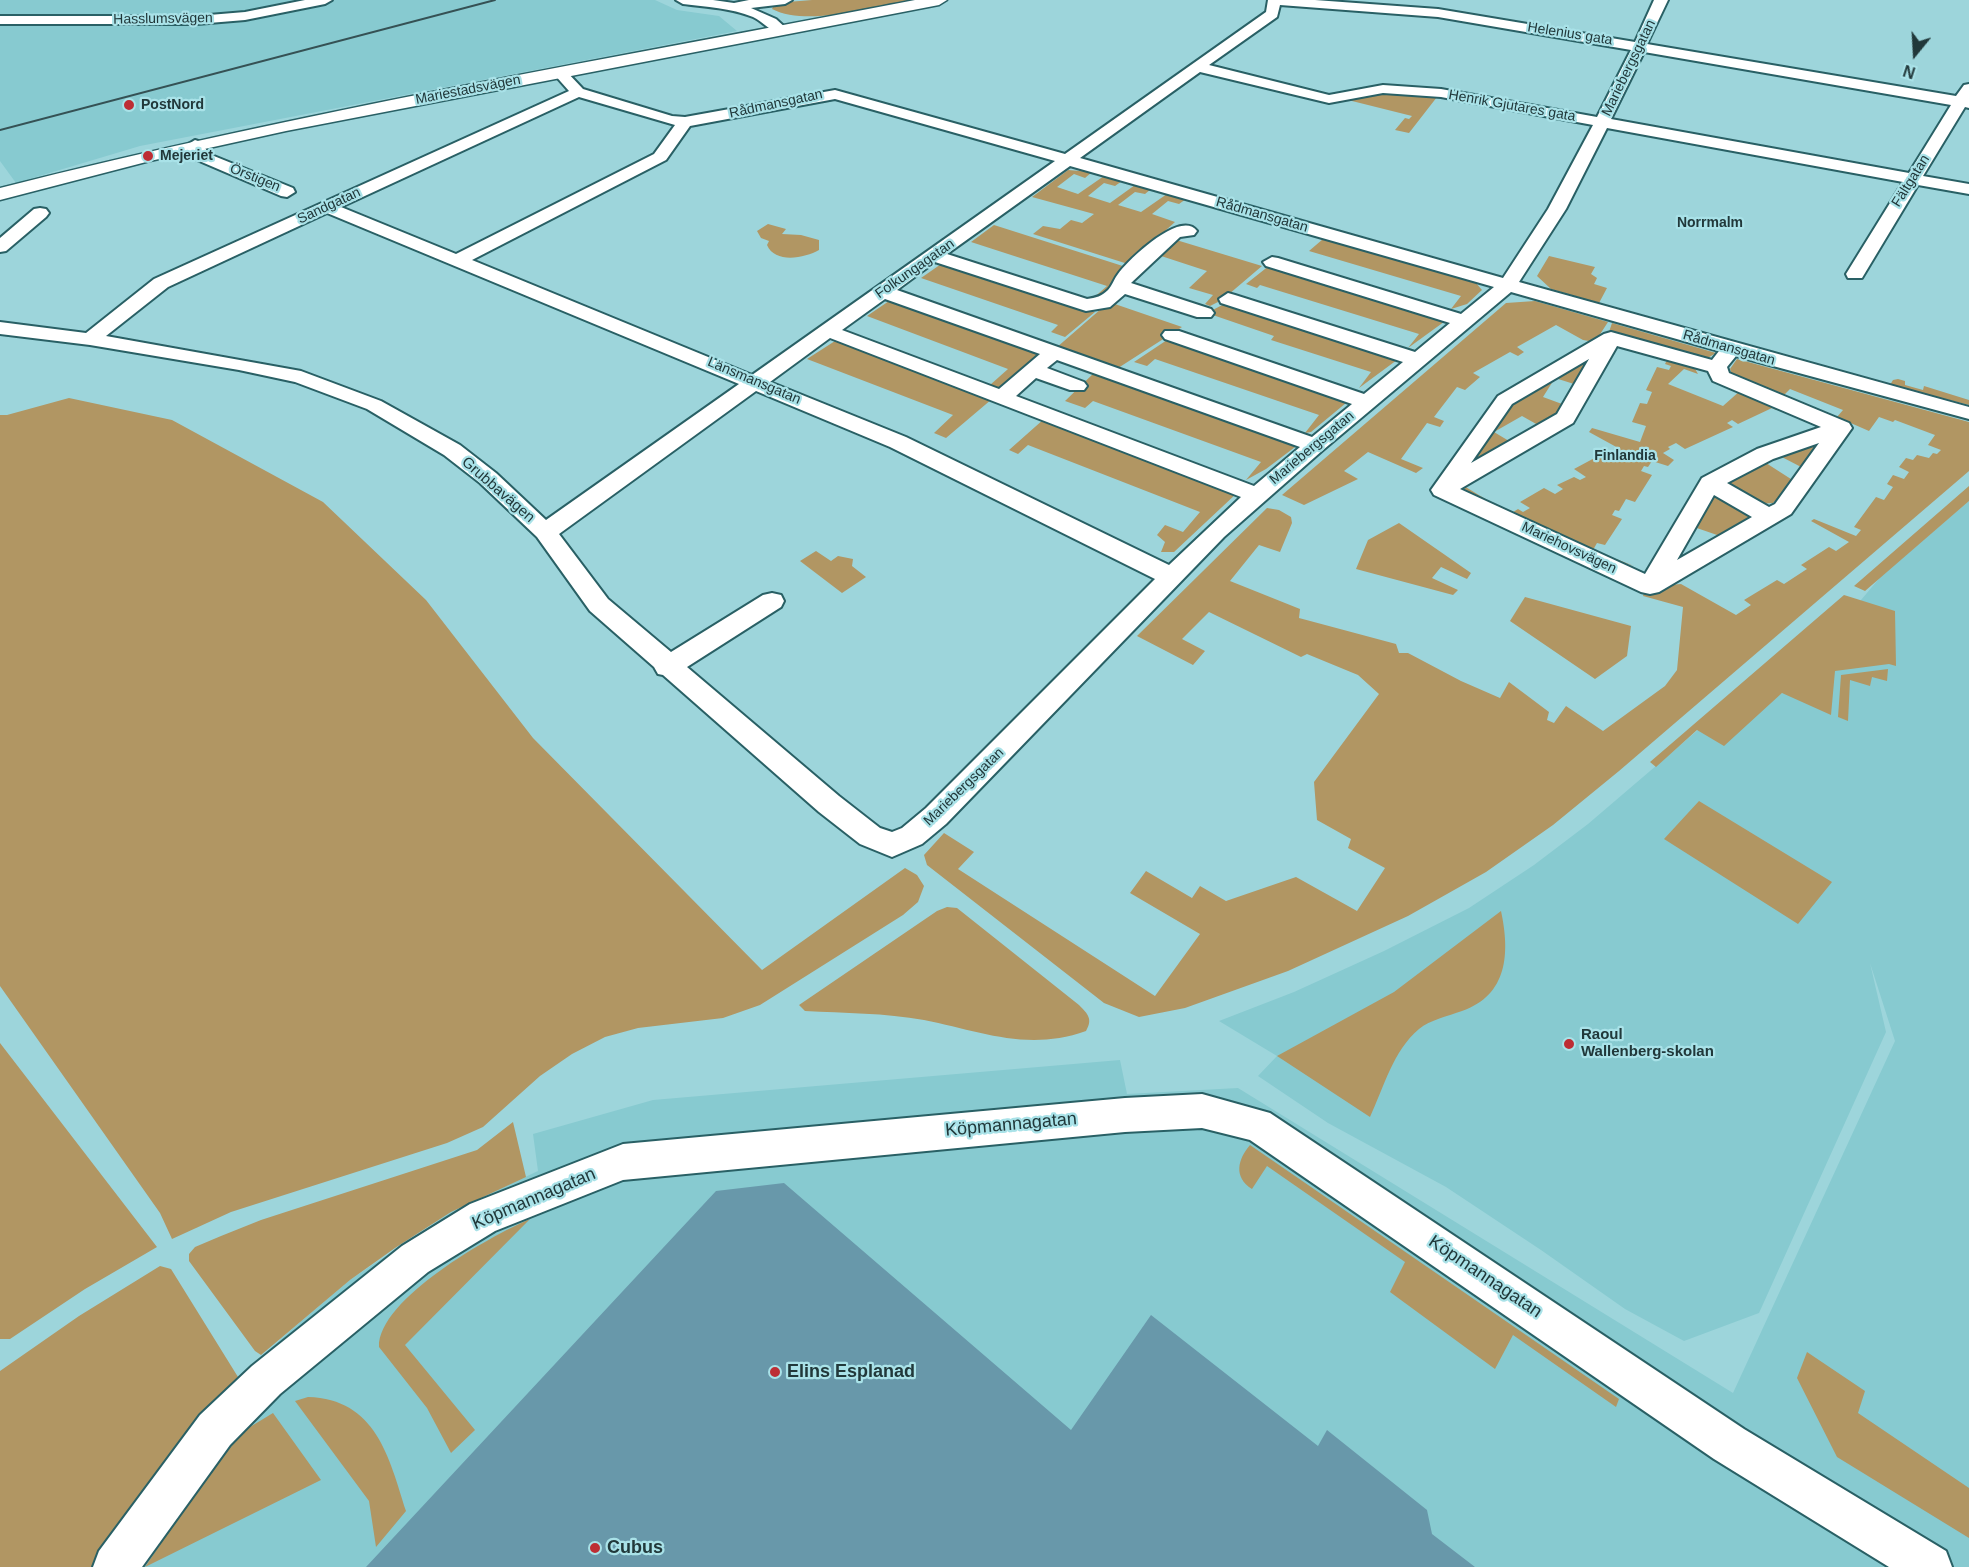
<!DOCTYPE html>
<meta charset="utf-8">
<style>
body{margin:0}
#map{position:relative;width:1969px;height:1567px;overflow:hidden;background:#9dd5db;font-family:Arial,sans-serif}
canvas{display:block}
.north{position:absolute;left:1885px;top:24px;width:60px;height:60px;-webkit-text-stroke:4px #a9e2e8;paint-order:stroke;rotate:198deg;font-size:16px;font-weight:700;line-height:24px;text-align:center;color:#21383a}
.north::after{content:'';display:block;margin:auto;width:21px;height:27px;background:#21383a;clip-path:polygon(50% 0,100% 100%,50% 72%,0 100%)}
</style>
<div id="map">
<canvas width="1969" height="1567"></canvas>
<div class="north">N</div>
</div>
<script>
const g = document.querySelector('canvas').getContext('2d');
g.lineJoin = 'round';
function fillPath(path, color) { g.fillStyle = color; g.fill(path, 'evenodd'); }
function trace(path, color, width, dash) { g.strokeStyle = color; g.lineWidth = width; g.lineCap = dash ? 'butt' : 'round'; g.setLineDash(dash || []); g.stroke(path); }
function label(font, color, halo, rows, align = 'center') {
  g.font = font + ' Arial,sans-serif'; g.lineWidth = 4.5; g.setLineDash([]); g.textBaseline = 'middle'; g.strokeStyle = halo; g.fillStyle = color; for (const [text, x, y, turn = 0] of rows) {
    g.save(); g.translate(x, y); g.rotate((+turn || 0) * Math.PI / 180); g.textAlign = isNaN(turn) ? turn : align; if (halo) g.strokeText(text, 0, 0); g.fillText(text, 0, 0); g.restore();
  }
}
fillPath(new Path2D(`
 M0,0H655L677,10L719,16L737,31L140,146L16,183L0,161Z
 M1969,501V1567H92L127,1513L238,1377L298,1324L350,1280L451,1212L538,1171L533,1134L653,1100L1120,1060L1127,1094L1238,1088L1733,1393L1895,1041L1870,963L1886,1032L1759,1313L1684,1341L1625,1309L1541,1250L1446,1187L1328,1123L1258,1076L1277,1056L1219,1021L1294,992L1384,951L1469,908L1534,865L1588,824L1698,730L1783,693L1882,575Z`), '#87cad0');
fillPath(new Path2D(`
 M812,0H914C875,7 807,27 772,9L775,3Z
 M1384,93L1437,97L1409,133L1395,130L1405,118L1409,119L1412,116L1348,100Z
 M1068,170L1092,172L1085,178L1074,174L1057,187L1078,194L1104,176L1122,181L1115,186L1104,183L1088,196L1110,203L1135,185L1151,189L1145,194L1135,192L1118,205L1141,212L1167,194L1186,199L1179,204L1168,201L1152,214L1175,222L1128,264L1033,234L1043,226L1060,229L1071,220L1082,223L1094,214L1032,197Z
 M768,224L786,229L782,234L801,235L819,240V250C805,258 775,264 767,245L769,241L761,238L757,231Z
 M994,225L1129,268L1111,283L1113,292L1091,300L1107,286L971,242Z
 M1173,239L1262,266L1222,300L1210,306L1205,304L1213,295L1189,288L1207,271L1155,254Z
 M1323,239L1476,283L1482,290L1467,304L1451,309L1461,296L1309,251Z
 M1549,256L1595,267L1591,274L1597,278L1594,284L1607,288L1599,303L1551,289L1537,276Z
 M944,262L1095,312L1065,337L1051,332L1058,325L921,278Z
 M1270,265L1448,319L1408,348L1419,334L1260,285L1257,288L1246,284Z
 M892,299L1044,353L1011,382L998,388L990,385L1008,369L867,316Z
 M1535,301L1608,322L1595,342L1583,340L1556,325L1517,347L1524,352L1518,356L1510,352L1473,373L1480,377L1465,390L1457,387L1434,417L1444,421L1440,427L1427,423L1401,459L1423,468L1416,473L1368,452L1344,471L1358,479L1304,505L1282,495L1506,303Z
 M1109,302L1182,327L1115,370L1056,348Z
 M1228,302L1401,357L1359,388L1371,372L1271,340L1274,336L1207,313Z
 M1612,323L1716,353L1706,359L1609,332Z
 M1170,338L1352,398L1311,432L1305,433L1319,415L1155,359L1147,366L1134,362Z
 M835,341L992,399L946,438L934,433L953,415L807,359Z
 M1591,355L1574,384L1555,378L1543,397L1562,404L1556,416L1538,425L1522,416L1494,432L1509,441L1466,466L1510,400Z
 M1668,358L1693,365L1698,374L1684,369L1668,384L1723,406L1741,390L1781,407L1776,410L1772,408L1738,424L1732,420L1727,423L1733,427L1685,449L1676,443L1668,447L1670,449L1663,453L1674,460L1668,466L1652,461L1648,467L1644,466L1641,471L1652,475L1635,502L1626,499L1619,511L1615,510L1612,515L1622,519L1605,545L1597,543L1593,550L1634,566L1591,553L1465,493L1464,486L1510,514L1518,509L1523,512L1530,508L1520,502L1544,488L1555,494L1563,489L1557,485L1574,477L1580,480L1586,477L1574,469L1602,454L1613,460L1619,457L1614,453L1620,449L1589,432L1592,428L1640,442L1646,426L1632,422L1640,403L1647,404L1652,392L1646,390L1657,367L1669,370L1671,366L1665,364Z
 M1737,359L1969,422V471L1619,771L1553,825L1486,872L1408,916L1288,971L1185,1008L1139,1017L1104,1003L927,865L924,855L944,833L974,852L958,869L1155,996L1200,934L1130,893L1146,871L1192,898L1200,886L1226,901L1296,877L1357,911L1385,868L1348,848L1351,839L1317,820L1314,782L1379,694L1358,675L1307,654L1301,657L1209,612L1182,639L1205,651L1193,665L1137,636L1267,508L1279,510L1291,517L1292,523L1280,552L1259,545L1230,581L1300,609L1299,618L1396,644L1399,653H1408L1461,681L1500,698L1509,682L1549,712L1547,720L1554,723L1566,706L1603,731L1665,686L1677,670L1683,607L1643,596L1646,587L1681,584L1736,615L1751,605L1744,600L1777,580L1784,584L1807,569L1801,565L1829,547L1836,551L1849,542L1811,521L1814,519L1856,536L1861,530L1854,527L1876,497L1884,500L1893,487L1887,484L1893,475L1904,479L1909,472L1899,467L1906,458L1913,460L1917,455L1929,458L1933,453L1937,454L1941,450L1928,445L1935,435L1895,420L1893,422L1879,417L1869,431L1837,417L1843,410L1790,389L1783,396L1732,374L1730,369Z
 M1096,371L1299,444L1266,469L1246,480L1261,462L1093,401L1085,408L1065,401Z
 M1898,379L1905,381V385L1923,390L1924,386L1969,400V405L1890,385L1893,380Z
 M69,398L172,420L323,502L426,600L533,738L762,970L905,868L917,875L924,886L918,902L903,915L760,1005L723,1018L638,1028L605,1037L572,1054L540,1076L483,1127L447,1143L231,1212L172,1239L160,1213L0,986V415H7Z
 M1044,419L1237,493L1174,552H1161L1165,542L1157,535L1165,525L1183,532L1200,512L1028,445L1018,454L1009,450Z
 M1823,441L1803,468L1778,455Z
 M1766,463L1794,481L1773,503L1760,504L1723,484Z
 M1969,486V501L1865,591L1854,586Z
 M1712,491L1750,515L1748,520L1720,536L1691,526Z
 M1399,523L1471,573L1467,579L1441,567L1432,578L1458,590L1453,595L1356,569L1368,540Z
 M816,551L831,561L838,556L853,559L852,566L866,577L842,593L800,561Z
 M1844,595L1895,611L1896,666L1889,664L1835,671L1831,715L1782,693L1724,746L1697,730L1656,767L1650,762Z
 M1525,597L1631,626L1627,656L1595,679L1510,621Z
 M1888,669L1887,681L1872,677L1870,686L1850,680L1848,721L1838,717L1841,675Z
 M1699,801L1832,882L1798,924L1664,839Z
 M947,907L957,908L1079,1005C1088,1014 1093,1019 1086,1031C1027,1052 980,1031 924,1020C885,1013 844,1013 805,1011L799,1005L937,911Z
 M1501,911C1510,953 1508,995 1462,1011C1448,1016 1430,1020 1419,1029C1393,1051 1384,1087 1370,1117L1277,1056L1394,992Z
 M0,1043L157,1247L85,1289L10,1339H0Z
 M513,1122L526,1177L451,1212L395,1248L350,1280L261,1355L255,1351L189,1261V1254L195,1247L221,1236L261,1220L477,1150Z
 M1250,1145L1619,1399L1616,1407L1513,1335L1495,1369L1390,1292L1405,1262L1267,1166L1252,1189C1233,1177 1238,1159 1250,1145Z
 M530,1219L405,1345L475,1430L451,1453L427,1408L379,1347C378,1299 490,1236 530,1219Z
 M160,1266L171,1269L238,1377L127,1513L92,1567H0V1371L79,1316Z
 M1807,1352L1865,1391L1858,1413L1969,1488V1538L1837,1457L1797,1378Z
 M308,1397C376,1399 389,1457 406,1511L376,1547L369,1501L295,1401Z
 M273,1413L321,1480L145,1567L207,1475L245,1430Z`), '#b19663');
fillPath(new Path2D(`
 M784,1183L1071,1430L1151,1315L1318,1446L1327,1430L1427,1510L1432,1534L1475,1567H366L716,1191Z`), '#6898aa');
const minor = new Path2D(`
 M305,0H332L325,4L245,20L197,24H0V16H197L245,12Z
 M676,0H713L734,3L749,0H792L785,4L751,8L776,19L788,30L786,33C774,36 764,22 753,17C731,8 706,7 683,4Z
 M1268,0H1315L1438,9L1635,42L1654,0H1668L1647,44L1956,96L1964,85L1969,84V108L1965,107L1923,176L1969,184V194L1918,185L1862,278H1848L1846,274L1903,182L1607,128L1566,209L1519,282L1969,407V419L1736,356L1727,367L1729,373L1849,423L1852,428L1791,514L1659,592L1650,594L1641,592L1434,495L1431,490L1498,396L1604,334L1611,332L1712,360L1719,351L1511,292L1323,450L1224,537L946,824L922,844L892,857L860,844L819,812L663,675L658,674L654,667L590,611L537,537L480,483L444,455L367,409L295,382L239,370L90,345L0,334V322L86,333L154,279L569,91L553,73L555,70H565L583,89L672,116L685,117L835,90L1065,154L1266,12ZM1280,5L1438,17L1631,50L1597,117L1441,89L1383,85L1329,95L1209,65L1277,17ZM1644,52L1951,105L1909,173L1611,119ZM1200,72L1329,103L1383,93L1441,97L1593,125L1548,209L1503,278L1080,158ZM579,97L675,125L654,154L456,254L341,207ZM835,99L1055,161L752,375L472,260L666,160L690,126ZM1070,166L1494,287L1461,314L1278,258L1272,257L1263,262L1266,266L1450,323L1415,352L1235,295L1228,293L1219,299L1221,303L1403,362L1364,394L1179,331H1165L1162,335L1165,339L1352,404L1312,437L897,290L935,262L1086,311L1110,307L1125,294L1197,317H1211L1214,313L1211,309L1131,283L1180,237L1194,235L1197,231C1181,209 1128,260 1118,274C1114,279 1112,286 1108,290C1102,296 1096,298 1087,299L947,254ZM327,213L739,384L546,520L496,473L460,445L381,401L301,371L106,336L168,287ZM885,299L1040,354L999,389L842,330ZM830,338L1241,497L1169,565L906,437L770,382ZM1617,346L1708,371L1713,381L1821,427L1757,449L1702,478L1645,574L1460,489L1573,423ZM1589,359L1557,414L1471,463L1512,404ZM1057,360L1300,447L1254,486L1016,396L1036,378L1070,390H1084L1087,386L1084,382L1047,368ZM756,391L890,447L1155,579L926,808L902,828L892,832L880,828L839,796L687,667L781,607L784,601L781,595L772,593L763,595L671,652L608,599L559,534ZM1819,443L1775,504L1769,507L1727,483L1773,459ZM1714,495L1752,517L1677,560Z
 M195,140L201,142L209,154L293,188L295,192L287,197L281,196L197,160L187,145Z
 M40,208L46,209L49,213L46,217L6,251L0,252V238L34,209Z
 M1202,1094L1270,1113L1744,1429L1946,1551L1952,1567H1889L1714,1459L1250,1140L1202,1128L1125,1132L623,1180L495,1231L428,1272L280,1394L230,1445L142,1567H93L99,1551L200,1415L252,1366L402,1246L470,1204L623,1144L1125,1098Z`);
const tertiary = new Path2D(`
 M915,0H947L939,5L286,131L150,161L0,200V188C302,111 609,59 915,0Z`);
trace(minor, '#296065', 4);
trace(tertiary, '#296065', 3);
fillPath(minor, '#fff');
fillPath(tertiary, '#fff');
trace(new Path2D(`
 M0,130L495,0`), '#355154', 2);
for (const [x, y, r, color] of [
 [129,105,6,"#bd2d34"],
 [148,156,6,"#bd2d34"],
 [1569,1044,6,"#bd2d34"],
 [775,1372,6,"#bd2d34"],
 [595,1548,6,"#bd2d34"]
]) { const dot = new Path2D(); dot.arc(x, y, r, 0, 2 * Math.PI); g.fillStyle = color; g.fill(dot); trace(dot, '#a9e2e8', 2); }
label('14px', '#21383a', '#a9e2e8', [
 ["Hasslumsvägen",163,19,-1],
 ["Helenius gata",1570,34,9],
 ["Mariebergsgatan",1629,68,-64],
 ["Mariestadsvägen",468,90,-11],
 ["Rådmansgatan",776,104,-12],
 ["Henrik Gjutares gata",1512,106,10],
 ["Örstigen",255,178,22],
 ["Fältgatan",1911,181,-58],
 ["Sandgatan",329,206,-25],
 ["Rådmansgatan",1262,215,16],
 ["Folkungagatan",915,269,-35],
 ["Rådmansgatan",1729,348,16],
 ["Länsmansgatan",754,381,23],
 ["Mariebergsgatan",1312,448,-40],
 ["Mariehovsvägen",1569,548,25],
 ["Mariebergsgatan",964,787,-44]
]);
label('bold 14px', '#21383a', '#a9e2e8', [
 ["PostNord",141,105],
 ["Mejeriet",160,156]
], 'left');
label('bold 14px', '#21383a', '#a9e2e8', [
 ["Norrmalm",1710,223],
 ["Finlandia",1625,456]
]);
label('15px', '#21383a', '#a9e2e8', [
 ["Grubbavägen",498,490,41]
]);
label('bold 15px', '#21383a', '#a9e2e8', [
 ["Raoul",1581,1035],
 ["Wallenberg-skolan",1581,1052]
], 'left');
label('18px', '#21383a', '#a9e2e8', [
 ["Köpmannagatan",1011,1125,-5],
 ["Köpmannagatan",534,1199,-23],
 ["Köpmannagatan",1485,1277,34]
]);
label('bold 18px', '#21383a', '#a9e2e8', [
 ["Elins Esplanad",787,1372],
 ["Cubus",607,1548]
], 'left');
</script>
